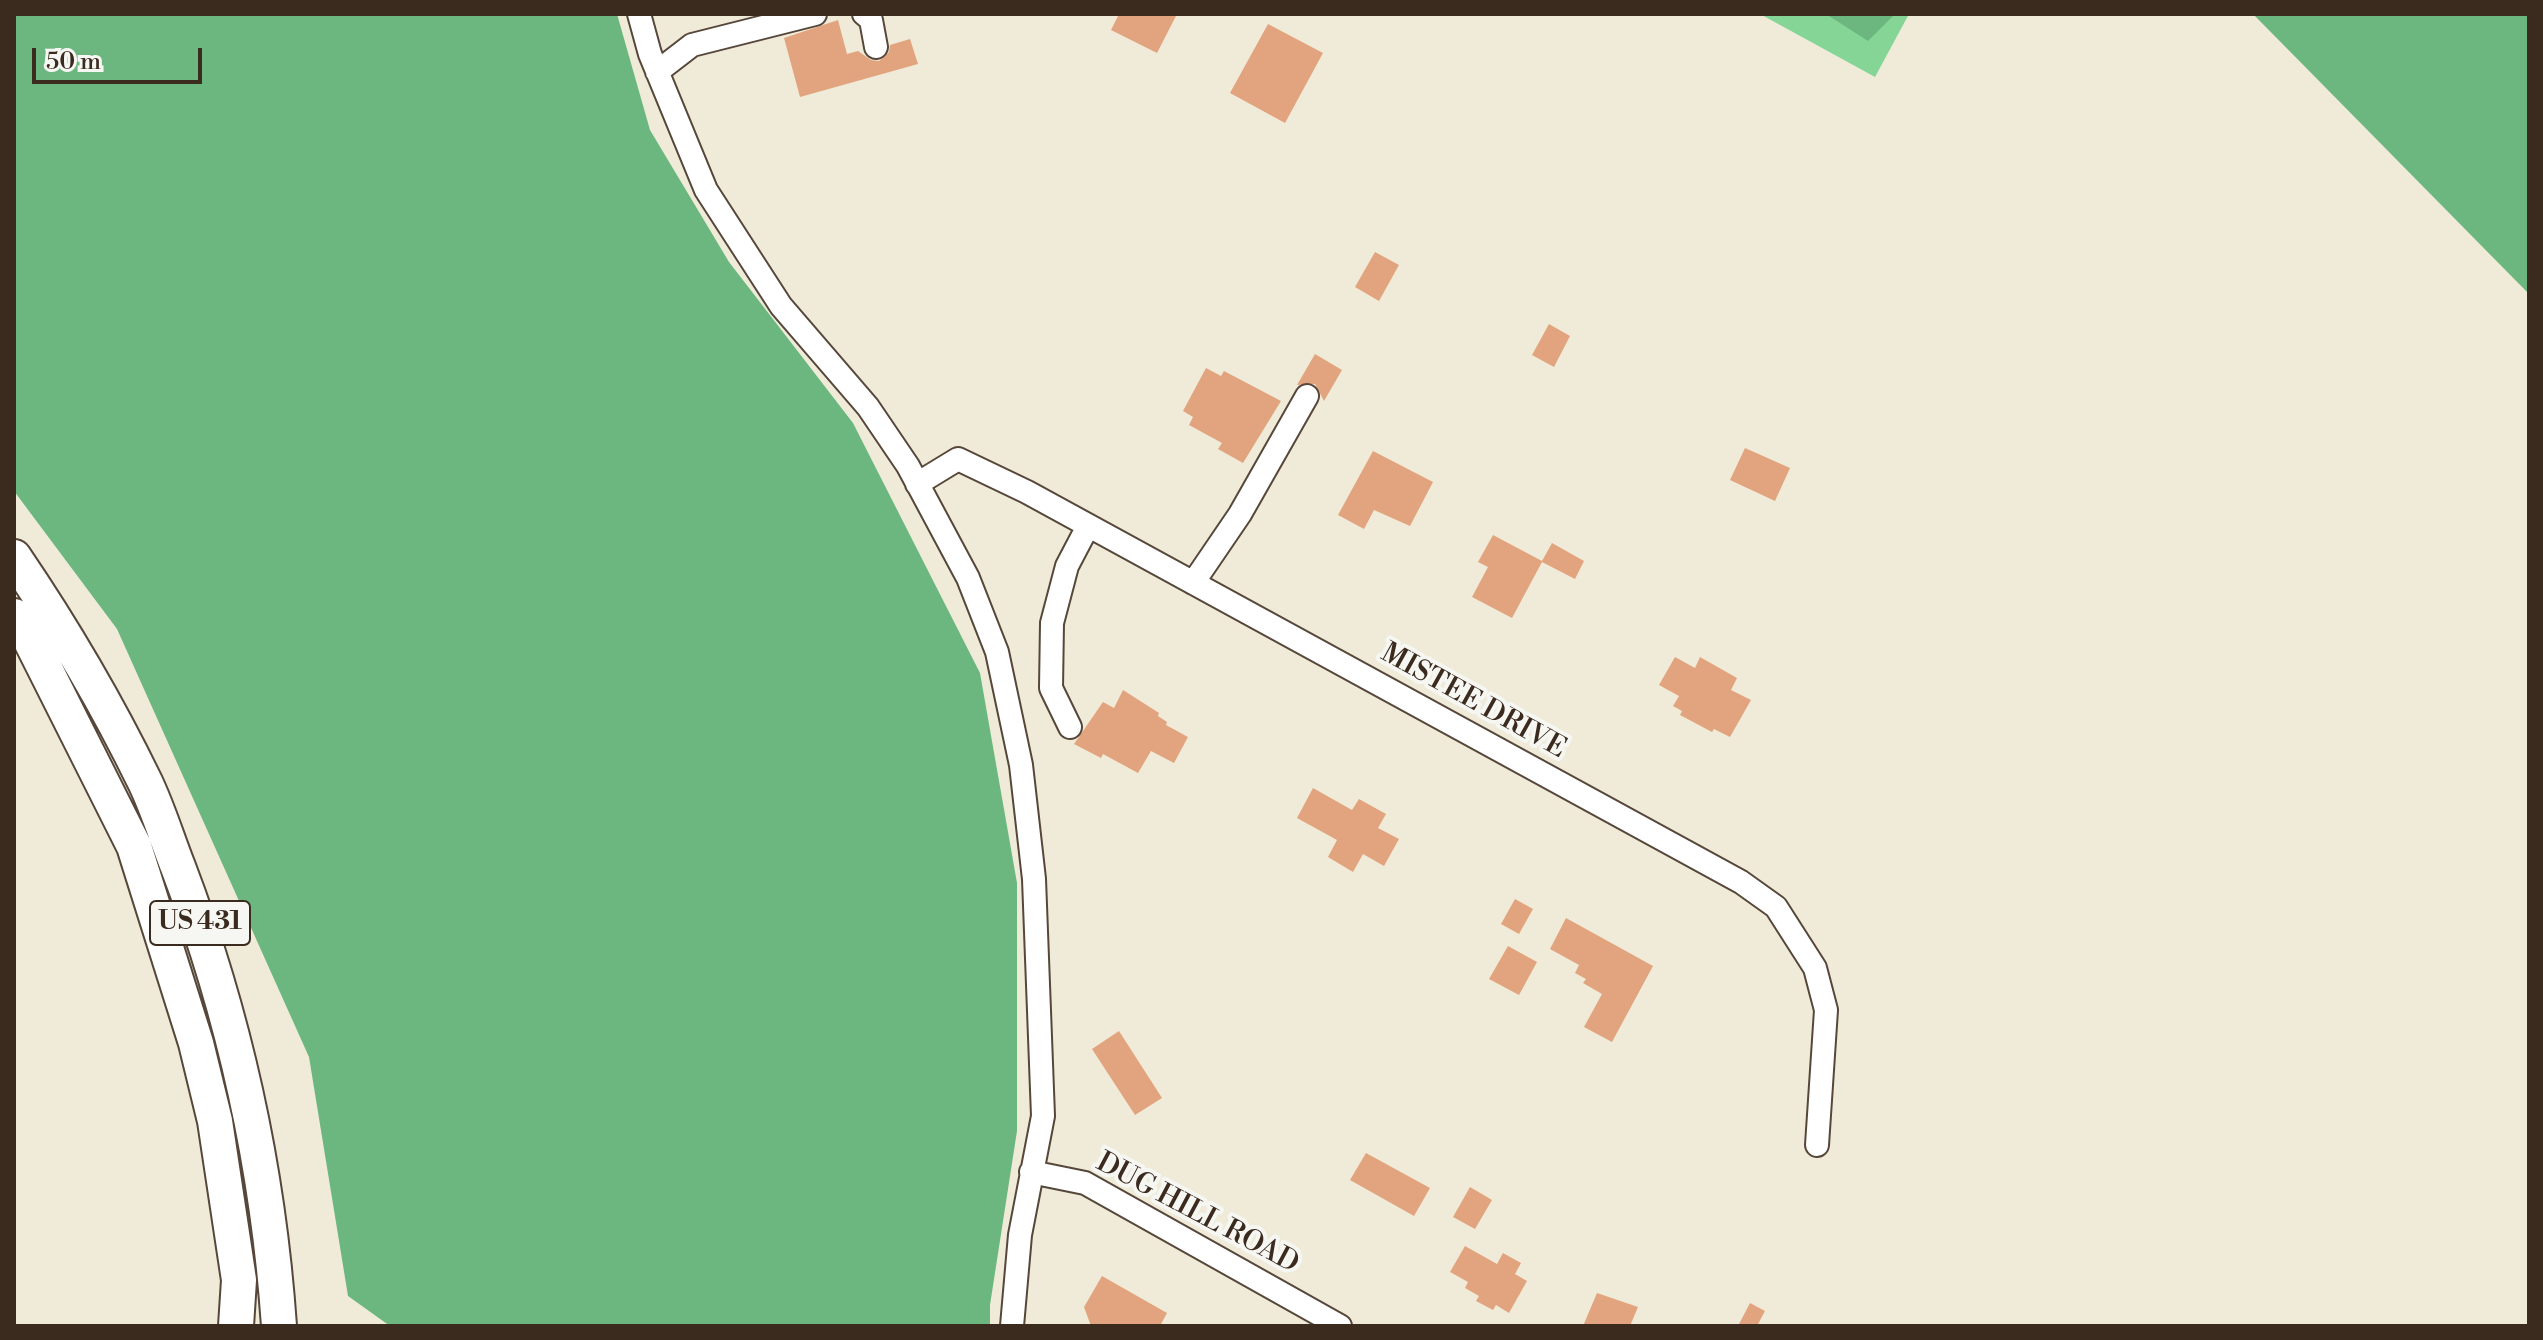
<!DOCTYPE html>
<style>
body{margin:0}
#map{position:relative;width:2543px;height:1340px;overflow:hidden;background:#efebd8;font-family:"Libre Bodoni",serif}
canvas{display:block}
.frame{position:absolute;inset:0;border:16px solid #3b2a1e;pointer-events:none}
.scale{position:absolute;left:32px;top:48px;width:170px;height:36px;box-sizing:border-box;border:4px solid #3b2a1e;border-top:0;padding-left:10px;font-size:24px;line-height:28px;white-space:nowrap;color:#3b2a1e;-webkit-text-stroke:6px #f6f6f2;paint-order:stroke}
</style>
<div id="map">
<canvas width="2543" height="1340"></canvas>
<div class="frame"></div>
<div class="scale">50 m</div>
</div>
<script>
const g = document.querySelector('canvas').getContext('2d');
g.lineJoin = 'round';
function fillPath(path, color) { g.fillStyle = color; g.fill(path, 'evenodd'); }
function trace(path, color, width, dash) { g.strokeStyle = color; g.lineWidth = width; g.lineCap = dash ? 'butt' : 'round'; g.setLineDash(dash || []); g.stroke(path); }
function label(font, color, halo, rows, align = 'center') {
  g.font = font + ' "Libre Bodoni",serif'; g.lineWidth = 8; g.setLineDash([]); g.textBaseline = 'middle'; g.strokeStyle = halo; g.fillStyle = color; for (const [text, x, y, turn = 0] of rows) {
    g.save(); g.translate(x, y); g.rotate((+turn || 0) * Math.PI / 180); g.textAlign = isNaN(turn) ? turn : align; if (halo) g.strokeText(text, 0, 0); g.fillText(text, 0, 0); g.restore();
  }
}
fillPath(new Path2D(`
 M1760,14H1909L1875,77Z`), '#85d696');
fillPath(new Path2D(`
 M14,14H617L650,130L729,262L853,423L980,673L1017,883V1131L990,1305V1326H390L348,1296L309,1057L117,629L14,491Z
 M1826,14H1895L1868,41Z
 M2253,14H2529V294Z`), '#6cb77f');
fillPath(new Path2D(`
 M1119,14H1177L1157,53L1111,30Z
 M838,20L847,54L858,51L871,60L879,61L889,52L890,45L910,39L918,64L800,97L784,38Z
 M1268,24L1323,53L1285,123L1230,93Z
 M1375,252L1399,265L1379,301L1355,287Z
 M1549,324L1570,336L1554,367L1532,355Z
 M1315,354L1342,370L1324,401L1315,384L1297,385Z
 M1206,368L1221,376L1224,371L1281,401L1243,463L1218,449L1222,443L1189,425L1193,417L1183,411Z
 M1745,448L1790,468L1775,501L1730,480Z
 M1373,451L1433,482L1410,526L1374,510L1364,529L1338,515Z
 M1493,535L1542,561L1552,543L1584,561L1575,579L1542,562L1512,618L1472,597L1488,567L1478,562Z
 M1675,657L1695,668L1700,657L1737,678L1731,690L1751,700L1730,737L1714,729L1712,732L1680,715L1682,711L1673,706L1679,696L1659,685Z
 M1123,690L1159,713L1158,716L1167,722L1166,725L1188,737L1174,763L1151,751L1138,773L1103,754L1101,758L1074,744L1103,702L1114,708Z
 M1313,788L1352,810L1359,799L1386,814L1378,828L1399,839L1384,866L1363,854L1353,872L1328,857L1337,840L1297,818Z
 M1515,899L1533,909L1519,934L1501,924Z
 M1566,918L1653,966L1612,1042L1584,1027L1602,994L1583,983L1586,979L1575,973L1579,965L1550,949Z
 M1508,946L1537,962L1519,995L1489,979Z
 M1119,1031L1162,1098L1135,1115L1092,1049Z
 M1366,1153L1430,1188L1414,1216L1350,1180Z
 M1470,1187L1492,1200L1475,1229L1453,1217Z
 M1465,1246L1497,1264L1503,1253L1521,1263L1515,1274L1527,1281L1509,1313L1496,1305L1493,1310L1476,1301L1479,1296L1465,1288L1468,1282L1450,1272Z
 M1102,1276L1167,1313L1160,1326H1091L1084,1307Z
 M1597,1293L1638,1307L1630,1326H1583Z
 M1750,1303L1765,1311L1757,1326H1738Z`), '#e2a47e');
const minor = new Path2D(`
 M639,14L650,54L706,190L781,306L868,407L908,466L968,578L997,652L1021,765L1034,879L1043,1116L1020,1235L1012,1326
 M864,14L871,20L876,47
 M657,72L692,45L815,14
 M917,484L958,459L1027,492L1741,882L1776,907L1815,968L1826,1010L1817,1145
 M1193,583L1240,514L1307,396
 M1070,727L1051,688L1052,623L1067,566L1088,526
 M1031,1172L1085,1183L1340,1326`);
const highway = new Path2D(`
 M14,557C63,629 107,704 145,782C158,809 167,839 178,867C234,1014 268,1168 279,1326
 M14,616L29,637L134,846L196,1043L215,1121L239,1280L236,1326`);
trace(minor, '#56473a', 26);
trace(highway, '#56473a', 38);
trace(minor, '#fff', 22);
trace(highway, '#fff', 34);
for (const [x, y, w] of [
 [200,923,100]
]) { const box = new Path2D(); box.roundRect(x - w / 2, y - 22, w, 44, 6); g.fillStyle = '#f6f6f2'; g.fill(box); trace(box, '#3b2a1e', 2); }
label('bold 26px', '#3b2a1e', null, [
 ["US 431",200,923]
]);
label('28px', '#3b2a1e', '#f6f6f2', [
 ["MISTEE DRIVE",1473,702,29],
 ["DUG HILL ROAD",1197,1214,28]
]);
</script>
